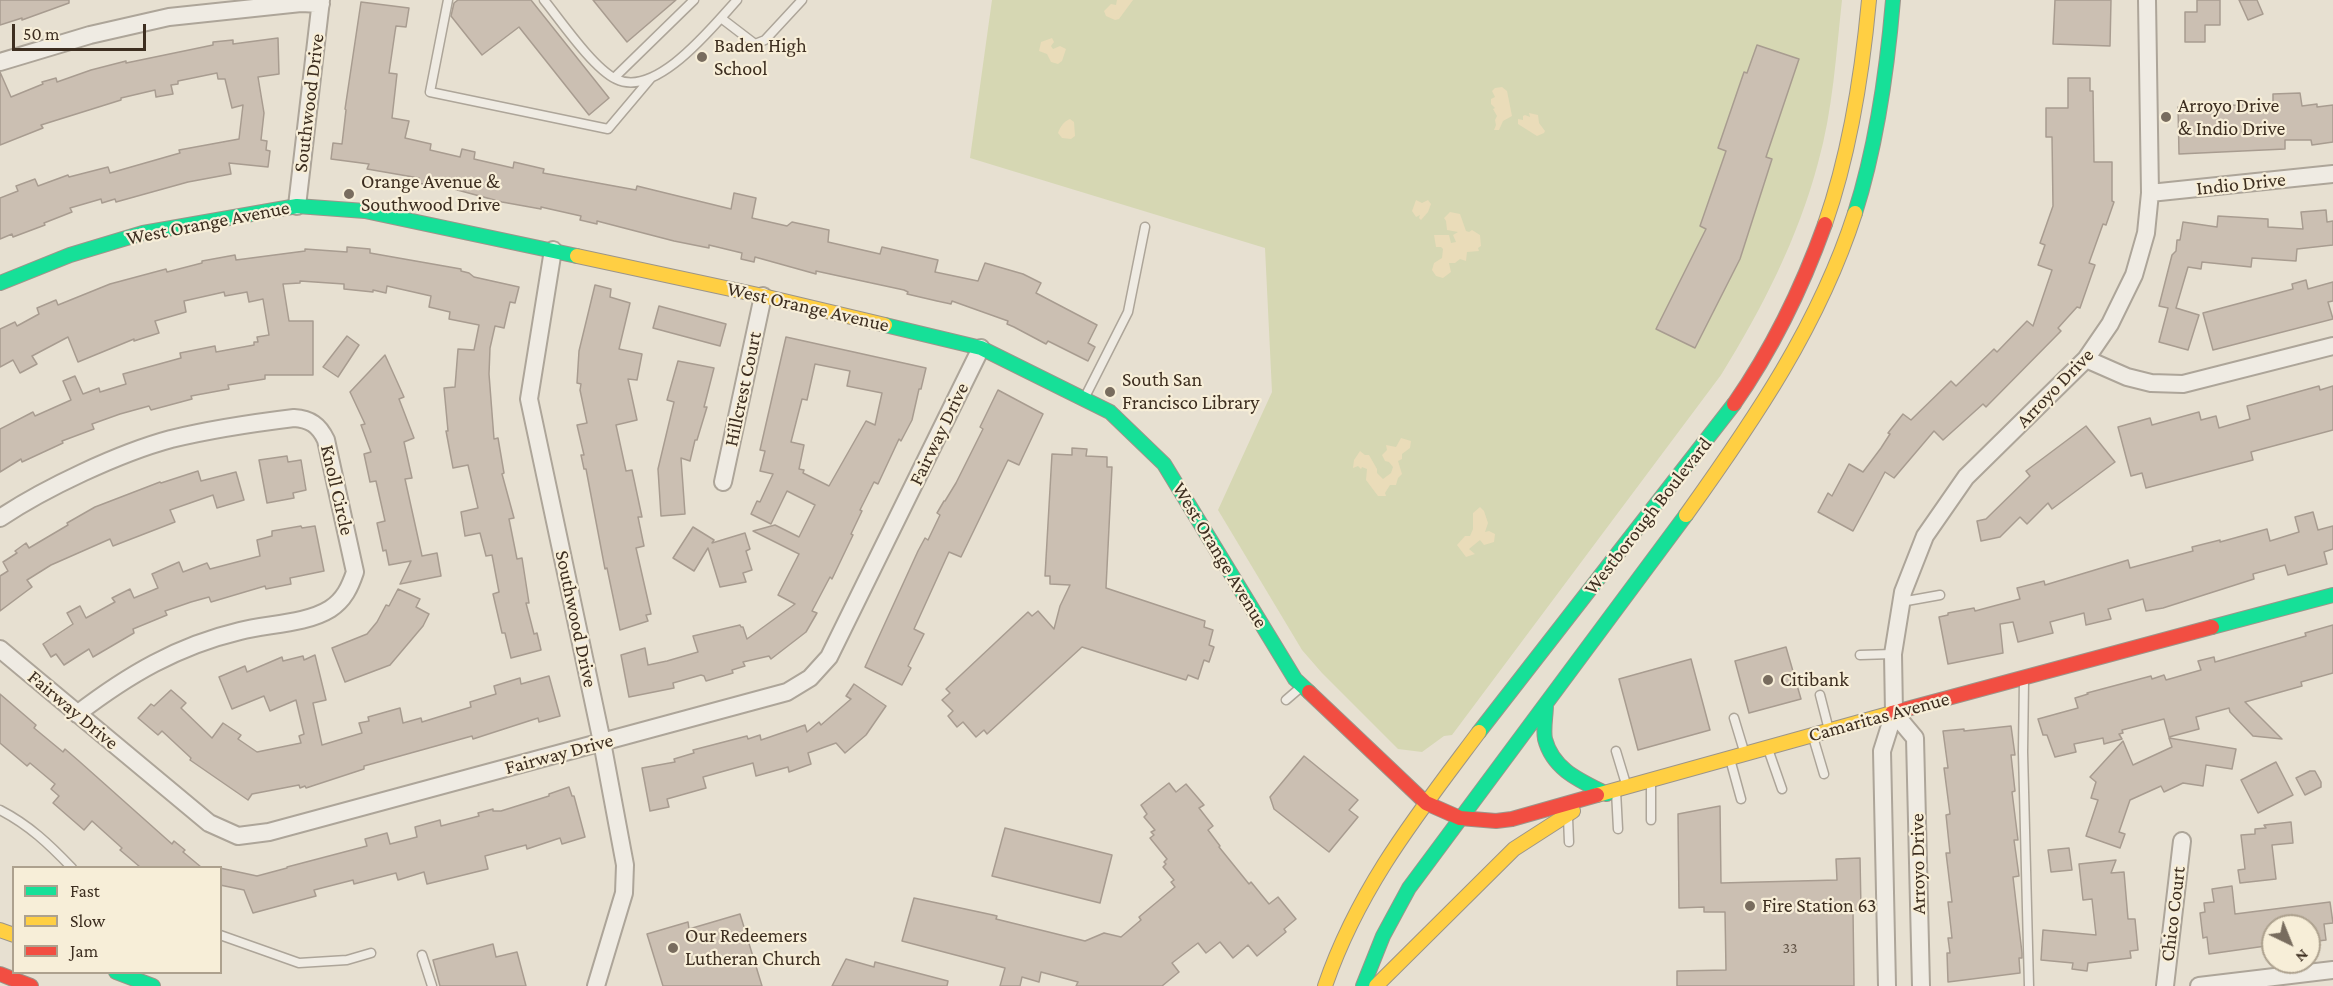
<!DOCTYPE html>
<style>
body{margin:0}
#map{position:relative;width:2333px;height:986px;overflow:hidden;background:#e7e0d1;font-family:"Crimson Pro",serif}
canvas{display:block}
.legend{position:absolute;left:12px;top:866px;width:210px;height:108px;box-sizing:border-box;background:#f7eed8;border:2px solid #ada18e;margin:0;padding:8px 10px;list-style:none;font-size:18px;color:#3d2e20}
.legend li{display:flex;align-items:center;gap:12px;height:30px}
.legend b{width:30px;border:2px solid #ada18e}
.north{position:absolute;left:2261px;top:914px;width:60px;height:60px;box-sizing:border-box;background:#f7eed8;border:2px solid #ada18e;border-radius:50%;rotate:137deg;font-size:16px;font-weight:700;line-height:24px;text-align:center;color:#3d2e20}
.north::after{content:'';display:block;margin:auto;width:21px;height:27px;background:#786c5e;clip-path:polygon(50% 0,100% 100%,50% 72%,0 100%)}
.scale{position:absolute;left:12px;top:24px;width:134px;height:27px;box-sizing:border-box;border:3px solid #3d2e20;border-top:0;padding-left:8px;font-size:18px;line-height:21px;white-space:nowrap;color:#3d2e20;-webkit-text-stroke:4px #f7eed8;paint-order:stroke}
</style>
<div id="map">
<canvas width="2333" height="986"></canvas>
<ul class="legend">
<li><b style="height:8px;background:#16e098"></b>Fast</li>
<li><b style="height:8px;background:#ffcf43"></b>Slow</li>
<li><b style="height:8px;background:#f24e42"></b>Jam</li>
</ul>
<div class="north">N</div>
<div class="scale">50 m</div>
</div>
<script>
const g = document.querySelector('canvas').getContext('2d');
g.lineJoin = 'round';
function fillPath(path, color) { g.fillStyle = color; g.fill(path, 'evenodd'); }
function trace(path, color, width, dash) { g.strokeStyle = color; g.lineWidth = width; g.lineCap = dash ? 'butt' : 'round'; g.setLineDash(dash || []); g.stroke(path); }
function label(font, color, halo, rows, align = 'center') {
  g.font = font + ' "Crimson Pro",serif'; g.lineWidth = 4.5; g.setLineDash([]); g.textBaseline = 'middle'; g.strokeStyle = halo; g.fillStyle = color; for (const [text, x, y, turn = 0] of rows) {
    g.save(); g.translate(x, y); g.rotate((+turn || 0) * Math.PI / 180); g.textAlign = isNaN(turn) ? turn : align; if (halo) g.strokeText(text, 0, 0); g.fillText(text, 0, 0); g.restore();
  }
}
fillPath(new Path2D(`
 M992,0H1842C1836,54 1833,110 1818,163C1798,238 1762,309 1721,375L1452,735L1444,736L1422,752L1398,749L1322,673L1302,650L1218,510L1272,392L1265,248L970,158Z`), '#d6d7b3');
fillPath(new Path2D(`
 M1117,0H1133L1119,19L1115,20L1106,16L1104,11L1111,4L1116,5Z
 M1052,38L1054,42L1051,46L1053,49L1060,46L1066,49L1062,61L1058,64L1051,62L1047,54L1039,51L1041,42Z
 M1502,87L1507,91L1512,116L1503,121L1499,130H1494L1496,125L1495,120L1497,116L1493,109L1495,108L1491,104V99L1495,97L1492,91L1495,88Z
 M1529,113L1538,115L1539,123L1545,131L1544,133L1537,136L1518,124V119L1523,120V116L1525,115L1530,117Z
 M1070,119L1074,122L1075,136L1071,139L1062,138L1058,133C1060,127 1064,121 1070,119Z
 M1416,200L1422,203L1428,200L1431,204L1428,212L1421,220L1419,218L1420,215L1416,217L1412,211Z
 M1450,212L1460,214L1466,231L1469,232L1472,230L1480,235L1481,246L1478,248L1479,251L1467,252L1466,261L1460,259L1455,263H1449L1451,272L1443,278L1436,276L1432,270L1434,263L1442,258L1443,249L1441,247H1436L1434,235H1449L1451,243L1456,242L1453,235L1458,232L1447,230L1446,221L1444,218Z
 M1401,438L1411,441L1410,448L1402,454V459L1398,461L1402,474L1398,478L1396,485H1390L1385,493L1386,496H1378L1366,480L1367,469L1362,467L1361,469L1358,466L1353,468L1354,460L1360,451L1365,455H1369L1377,469V473L1383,479L1391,473L1393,467L1389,462L1385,461L1382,455L1387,450L1386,445L1396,447Z
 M1480,507L1484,511L1488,523L1485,532L1489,531L1495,534L1494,542L1484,545L1480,540L1469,549L1475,554L1466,557L1457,545L1465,536H1470L1473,529V513Z`), '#eadcb9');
const building = new Path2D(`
 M0,0H69V3L22,20V18L0,25Z
 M458,0H531L609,98L589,115L519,27L482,55L451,16L454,3Z
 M593,0H676L627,42Z
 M2055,0H2111L2110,46L2053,44Z
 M2197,0H2220V25H2205V42H2185V12H2197Z
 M2239,0H2257L2263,14L2248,20Z
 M361,2L409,8L406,27L396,26L395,32L389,73L397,74L392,118L409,121L405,138L431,144L430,150L460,157L462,149L475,152L474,159L513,168L514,162L544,169L543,173L636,190L637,186L731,209L734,193L756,198L752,218L787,226L792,222L829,230L828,242L880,254L882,247L938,260L935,272L978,281L985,263L1023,274L1041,283L1036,293L1097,325L1088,343L1095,347L1088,361L1048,341L1046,344L1014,327L1007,324L1008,321L952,301L951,304L937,301L907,294L908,292L904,290L816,271V274L755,257L754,262L741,259L742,253L709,245V248L674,241L597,221V224L580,220L581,216L541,207V209L502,202L435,184L434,186L418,183L419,178L367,169L369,164L331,159L333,143L342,144L346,110L345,109Z
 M278,38L279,74L258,77L264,113L261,140L267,141L266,150L270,151L268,167L229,163L231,174L188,182L116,202L115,199L102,203L101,199L70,208L72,212L44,223L45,225L13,237L12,234L0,239V198L18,191L16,186L35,179L38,186L68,175L69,177L108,167L110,173L180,153L179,150L239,139L243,105L232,108L225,79H218L217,73L178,81V84L171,85L173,94L156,97L155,90L121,98V100L41,125L43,128L0,145V72L11,97L43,84L42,82L56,78L57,82L91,70L126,61V63L213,45V42L233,40V44Z
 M1757,45L1799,59L1766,157L1772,159L1740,259L1695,348L1656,329L1706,229L1700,226L1726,151L1718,148L1744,72L1747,73Z
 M2068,78H2090V91H2093L2094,162H2112V201L2114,202L2106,225L2103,224L2089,263L2095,265L2080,308L2077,307L2058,328L2061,331L1986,407L1983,404L1943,440L1934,431L1894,478L1885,472L1853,531L1818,512L1828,493L1832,496L1849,464L1863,472L1881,448L1890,434L1888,433L1903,414L1911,420L1951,381L1956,386L1994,349L1997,352L2027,321L2033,326L2052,270L2038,265L2045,245L2040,243L2053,206L2052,137H2046V108H2068Z
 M2300,93L2302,106L2317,104V107L2333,105V142L2312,145L2311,140H2285V149L2179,154L2178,107L2273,104V94Z
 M2326,210L2327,222L2333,221V245L2297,249L2296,261L2252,258L2251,267L2202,262L2201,269L2188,267L2176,308L2199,315L2188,350L2159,342L2168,308L2159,306L2172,255L2176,251L2177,240H2180L2183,222L2217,227L2218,216L2268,219V227L2303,229L2301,212Z
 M347,247L370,249V253L461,269V271L469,273L474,277L519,287L515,303L510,302L504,328L495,326L490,348L489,374L494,439L498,438L504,473L502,474L514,518L509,519L517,559L522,558L529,603H526L534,634L537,633L541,650L511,658L505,633H502L493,594L499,592L492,555L486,556L480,533L465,536L461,512L478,508L468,465L453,468L446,431H448L444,388L455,387L458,349L474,350L479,325L449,319L450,312L429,307L431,296L387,286L386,293L373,290V292L344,289V284L300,281V283L283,284L289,321H313V375H265V379L228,385L229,389L191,396L192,399L151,410L149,406L120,414L92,424L94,429L62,441L63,443L22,462L21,459L0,472V429L33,412L35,416L71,400L63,381L75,376L83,394L99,388L100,392L126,384L123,374L181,358L180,353L215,346L216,352L254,345V342H258L257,337L269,335L263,299L249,302L247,292L225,296L224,292L184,301L186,312L155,321L159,333L134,341V339L78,362L68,337L32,356L37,364L20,373L13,360L0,367V329L15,322L17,326L39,314L37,308L56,300L58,305L110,284L166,269L167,272L202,263V261L235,255L236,260L305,251V249L347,252Z
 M2306,280L2308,289L2333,282V301L2328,302L2333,319L2213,350L2203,313L2293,289L2292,284Z
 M595,285L611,289L610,297L630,303L619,349L642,354L637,380L628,379L637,420L616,425L626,471L632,470L642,517H638L644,546L636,548L651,614L646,615L648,621L620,630L607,568L605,569L586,469H584L581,455H584L577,425L587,423L580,390L581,384L577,383L579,351Z
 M659,306L726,324L720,346L653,328Z
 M347,336L359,345L338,377L323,367Z
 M786,337L926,368L921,389H919L912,420L901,441L899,439L878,484L874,482L860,510L862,511L851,534L853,535L832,579L830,577L812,611L817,613L806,632L771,659L769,656L743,662L745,666L732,670L733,673L706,681L704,676L701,675L673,683L674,688L629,697L621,655L645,648L648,665L667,661L698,652L693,636L740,625L741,627H743L747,639L795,604L778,595L799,554L753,531L775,525L799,537L815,505L787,491L771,524L751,514L757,501L760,502L773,474L760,471L765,451L760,450ZM815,364L850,371L847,386L882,393L875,425L866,421L829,486L803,473L804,470L799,469L804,445L791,442L802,399L807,400Z
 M385,355L404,397L399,399L414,438L404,442L412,478L405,479L422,556L437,553L441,576L400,584L411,561L389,565L386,550L383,551L377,523L385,521L376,481L370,482L364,454L371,452L361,425L365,424L350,392Z
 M678,361L714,368L704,407H707L697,440H695L690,461L681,458L685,514L661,516L658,469L674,402L667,400Z
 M2319,386L2320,390L2333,386V430L2251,452L2253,460L2146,488L2142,473L2131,476L2118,427L2150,418L2152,425L2199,412L2201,420L2216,416L2219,428L2250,419L2247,406Z
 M998,390L1043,414L1019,465L1008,460L961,557L949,552L914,629L924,634L908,666L911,668L902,685L865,667L918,551L925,538L928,540L940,515L937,513L944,501H945L956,483L983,429L980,427Z
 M2086,426L2115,462L2052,509L2048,503L2027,524L2020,517L2000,537L1981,541L1977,521L1986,519L2030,476L2026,471Z
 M1072,448L1087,449L1086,456L1107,457V467H1112L1106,588L1205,621L1204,627L1213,630L1209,645L1214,647L1209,662L1204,660L1198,679L1188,675L1186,680L1082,647L987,734L984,730L976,737L963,722L957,727L948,716L953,711L942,700L950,693L946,689L1028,612L1032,616L1038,611L1054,629L1060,606L1070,585L1050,584V576H1045L1052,454L1072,455Z
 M287,456L288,462L301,460L306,490L293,493L294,498L267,503L259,460Z
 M198,471L201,481L236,472L244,500L217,508L213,495L170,510L175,522L113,546L110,539L51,565L27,580L32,587L0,611V576L8,571L3,562L17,553L15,551L26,543L29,548L68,525L67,523L95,507L160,482L161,483Z
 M2313,512L2318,530L2333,526V549L2324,552L2327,564L2288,575L2285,565L2253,574L2254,579L2163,608L2146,611L2143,599L2108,609L2111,619L2086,625L2084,613L2050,622L2053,633L2018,642L2013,622L2000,624L2003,653L1948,664L1939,617L1948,615V613L1974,608L1975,611L2020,599L2017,588L2044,581L2045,585L2128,560L2130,568L2193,551L2192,547L2220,540V542L2267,529L2270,541L2299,532L2295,517Z
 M301,526L302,528L315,526L324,571L290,578L291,584L266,589L265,586L211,602L209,597L191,602L165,611L167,615L133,629L134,633L93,657L89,649L64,665L56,654L51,657L43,644L73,624L67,613L80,606L86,618L115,602L112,598L130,589L134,598L158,588L152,574L179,562L183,572L207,563L210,569L260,556L257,540L272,536V531Z
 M693,527L714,540L712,543L745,533L750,549L746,551L752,570L743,573L746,582L720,587L708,548L694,571L673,558Z
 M398,589L420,599L416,607L429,614L423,626L390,665L345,682L332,648L367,634L377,622L386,605L389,606Z
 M2333,625V673L2301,682L2302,686L2245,702L2282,739L2253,736L2230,712L2229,708L2196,717L2199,729L2169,737L2164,719L2122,730L2123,733L2119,734L2122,739L2104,744L2103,738L2074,744L2076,752L2055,757L2047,735H2043L2038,719L2078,708L2075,698L2088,694L2087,693L2151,676L2152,679L2164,675L2166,680L2201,670L2198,661L2214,657L2215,662L2306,636L2305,633Z
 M1786,647L1801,699L1749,713L1735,661Z
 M315,655L326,700L313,703L322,745L362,733L359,723L369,721L368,717L400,708L403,723L421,718L422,722L471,707L470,702L496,694L494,686L520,678L521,684L549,676L560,716L539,722L538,718L473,739L472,736L364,766V769L306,788L305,786L300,788L299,785L252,794L248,800L190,760L191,758L162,731L158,735L138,718L151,704L154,706L171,690L186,703L181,708L212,738L223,723L241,735L238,739L257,752L301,743L299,736L304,734L296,700L270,711L264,696L232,709L219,677L245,666L247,672L282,657L283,661L303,656L304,660Z
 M1691,659L1710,730L1638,750L1619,679Z
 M854,684L886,706L866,735L845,753L836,743L808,753L811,764L789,772L788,767L756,776L753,763L703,777L706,788L667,799L669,807L650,811L642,768L675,762L674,759L694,753L693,750L747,736L748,739L760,735L761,740L805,725L807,732L819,722L821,725L851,699L846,696Z
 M0,694L36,725L34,728L63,752L65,749L80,762L172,844L174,841L185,850L183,852L201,867H140L120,850L122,848L92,821L84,830L53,803L59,796L51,789L55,784L30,763L27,766L0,743Z
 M2011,726L2015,755H2011L2015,791L2012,792L2018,840H2014L2019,876L2013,877L2022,953V958H2019L2020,973L1948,982L1947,953H1950L1948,938H1952L1948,902H1952L1946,853H1950L1946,815L1950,814L1944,768H1948L1943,731L1964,729V731Z
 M2169,738L2236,749L2232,769L2206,765L2203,786L2183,783L2164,792L2161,786L2130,800L2119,832L2125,834L2120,848L2086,836L2098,800L2091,798L2096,782L2090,777L2123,741L2133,765L2172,747Z
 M1304,756L1358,800L1349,810L1358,817L1329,852L1274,809L1270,797Z
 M2276,762L2293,795L2258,813L2241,780Z
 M2310,771H2315L2321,782V787L2305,795L2296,778Z
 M1169,783L1176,792L1186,784L1204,805L1199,808L1213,826L1208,830L1220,846L1219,847L1249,884L1251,882L1269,904L1278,897L1296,919L1284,929L1286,932L1257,956L1248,945L1233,958L1220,942L1206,953L1198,943L1172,963L1179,972L1162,986H1076L1078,982L1041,972L1039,982L1022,977L1020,986H1000L1005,968L902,941L914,898L993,915L997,916L996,919L1085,941L1104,933L1121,937L1141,920L1139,917L1175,887L1171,882L1174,880L1163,867L1166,864L1164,862L1167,859L1150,838L1154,835L1151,832L1155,830L1144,817L1147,814L1141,805Z
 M569,787L572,796H574L585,837L562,844L560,838L527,849L526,845L485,856L488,869L427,884L424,872L398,880L396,873L354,884L353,880L314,890L316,896L253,913L244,890L220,885V868L257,876L287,868V867L367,846L365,839L387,833L390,844L417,837L415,827L440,820L441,826L479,816L478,813L493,809V811H501L549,796V794Z
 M1720,806L1721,883L1837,880L1836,859L1860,858L1861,910H1853L1854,986H1677V971L1726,970L1725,912H1704V907L1679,908L1678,814Z
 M2291,822L2293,843L2272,845L2276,879L2240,883L2238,870L2245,869L2241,835L2255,834V829L2266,828L2264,825Z
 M1005,828L1112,855L1100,903L992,876Z
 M2069,848L2072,870L2051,872L2048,850Z
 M2116,860L2111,873L2124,872L2128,919H2135L2138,950L2130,951L2131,958L2088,963L2087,971L2072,969L2073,963L2041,960L2043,930L2096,935L2092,899L2083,900L2079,864Z
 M2232,886L2235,914L2330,902L2333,923L2324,924L2326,940L2309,942V926H2273V945L2209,954L2207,937L2203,938L2200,913L2205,912L2204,903L2214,902L2212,889Z
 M740,914L762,986H663L647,934L688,922L689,929Z
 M493,944L496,957L517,952L526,986H440L433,960Z
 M846,959L874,967L875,962L948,981L947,986H832Z`);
fillPath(building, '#cbbfb2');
trace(building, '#a89c90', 1.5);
const lane = new Path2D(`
 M448,0L430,92L608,129L651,78
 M544,0C561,21 593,68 616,79C656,99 713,26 737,0
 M721,18L755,44L765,40L802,0
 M614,78L694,0
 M1086,395L1128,312L1145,227
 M1901,602L1940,595
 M1860,655L1893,654
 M2024,680L2023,752L2029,986
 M1820,695L1829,730
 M1286,700L1300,688
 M1734,718L1744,751
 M1813,737L1824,774
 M1768,749L1782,789
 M1616,751L1626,784
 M1730,759L1741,799
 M1651,781V820
 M1616,791L1618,829
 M0,810C29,825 49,844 72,868
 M1568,818L1569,842
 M220,935L299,963L347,960L371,953
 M422,955L432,986`);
const street = new Path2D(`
 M0,62L90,35L169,17L301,3L321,4
 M2150,193L2333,174
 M297,206L321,0
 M553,250L529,399L602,742L625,865L624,893L596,986
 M2086,359L2127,377L2151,383L2183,384L2333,346
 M723,482L763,296
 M0,518C45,488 119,453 171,439C212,429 253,423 294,418C310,419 319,425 326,440L355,572C350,587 344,600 330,609C306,624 267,624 240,631C177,646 128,675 77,714
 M0,649L209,823L238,836L269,832L787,692L810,678L829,657L981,348
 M1894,713L1915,738L1921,986
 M1887,986L1882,751L1894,713L1893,654L1903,592L1925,536L1966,477L2086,359L2110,324L2134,275L2146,233L2150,193L2147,0
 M2165,986L2182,841
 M2199,986L2333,970`);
const fast = new Path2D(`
 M1855,213C1877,144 1887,72 1893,0
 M0,283L70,255L143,233L297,206L365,211L577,256
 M885,325L981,348L1110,412L1164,464L1295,679L1309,692
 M2212,627L2333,595
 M1546,705C1546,715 1543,729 1545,739C1553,770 1581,781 1607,794
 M1479,732L1734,404
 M116,972L153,986
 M1363,986L1383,936L1409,888L1686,515`);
const slow = new Path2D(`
 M1825,224C1850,152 1862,76 1869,0
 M577,256L763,296L885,325
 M1686,515C1754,420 1819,325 1855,213
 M1597,795L1892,713
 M0,930L14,935
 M1325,986C1359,887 1417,815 1479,732
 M1376,986L1514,849L1573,811`);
const jam = new Path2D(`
 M1734,404C1773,348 1802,288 1825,224
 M1309,692L1426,803L1460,818L1496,821L1512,819L1597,795
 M1892,713L2212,627
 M0,974L31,986`);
trace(lane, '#ada599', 11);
trace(street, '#ada599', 20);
trace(fast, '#9c958a', 16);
trace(slow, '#9c958a', 16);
trace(jam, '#9c958a', 16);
trace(lane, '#efebe3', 8);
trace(street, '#efebe3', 16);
trace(fast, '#16e098', 14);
trace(slow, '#ffcf43', 14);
trace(jam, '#f24e42', 14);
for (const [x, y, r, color] of [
 [702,57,6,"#786c5e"],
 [2166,117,6,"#786c5e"],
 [349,194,6,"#786c5e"],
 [1110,392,6,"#786c5e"],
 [1768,680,6,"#786c5e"],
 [1750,906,6,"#786c5e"],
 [673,948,6,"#786c5e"]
]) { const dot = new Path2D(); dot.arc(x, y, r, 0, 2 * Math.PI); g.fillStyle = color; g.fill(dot); trace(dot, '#f7eed8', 2); }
label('16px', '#605244', null, [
 ["33",1790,948]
]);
label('20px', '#3d2e20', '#f7eed8', [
 ["Baden High",714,46],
 ["School",714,69],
 ["Arroyo Drive",2178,106],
 ["& Indio Drive",2178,129],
 ["Orange Avenue &",361,182],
 ["Southwood Drive",361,205],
 ["South San",1122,380],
 ["Francisco Library",1122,403],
 ["Citibank",1780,680],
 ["Fire Station 63",1762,906],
 ["Our Redeemers",685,936],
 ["Lutheran Church",685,959]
], 'left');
label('20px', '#3d2e20', '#f7eed8', [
 ["Southwood Drive",309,103,-83],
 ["Indio Drive",2241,184,-6],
 ["West Orange Avenue",208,223,-11],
 ["West Orange Avenue",808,307,13],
 ["Arroyo Drive",2055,388,-46],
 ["Hillcrest Court",743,389,-78],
 ["Fairway Drive",939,434,-64],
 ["Knoll Circle",337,490,77],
 ["Westborough Boulevard",1648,516,-52],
 ["West Orange Avenue",1220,555,59],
 ["Southwood Drive",576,619,78],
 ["Fairway Drive",73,710,40],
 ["Camaritas Avenue",1879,717,-15],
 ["Fairway Drive",559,754,-15],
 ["Arroyo Drive",1918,864,-91],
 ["Chico Court",2173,914,-83]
]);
</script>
